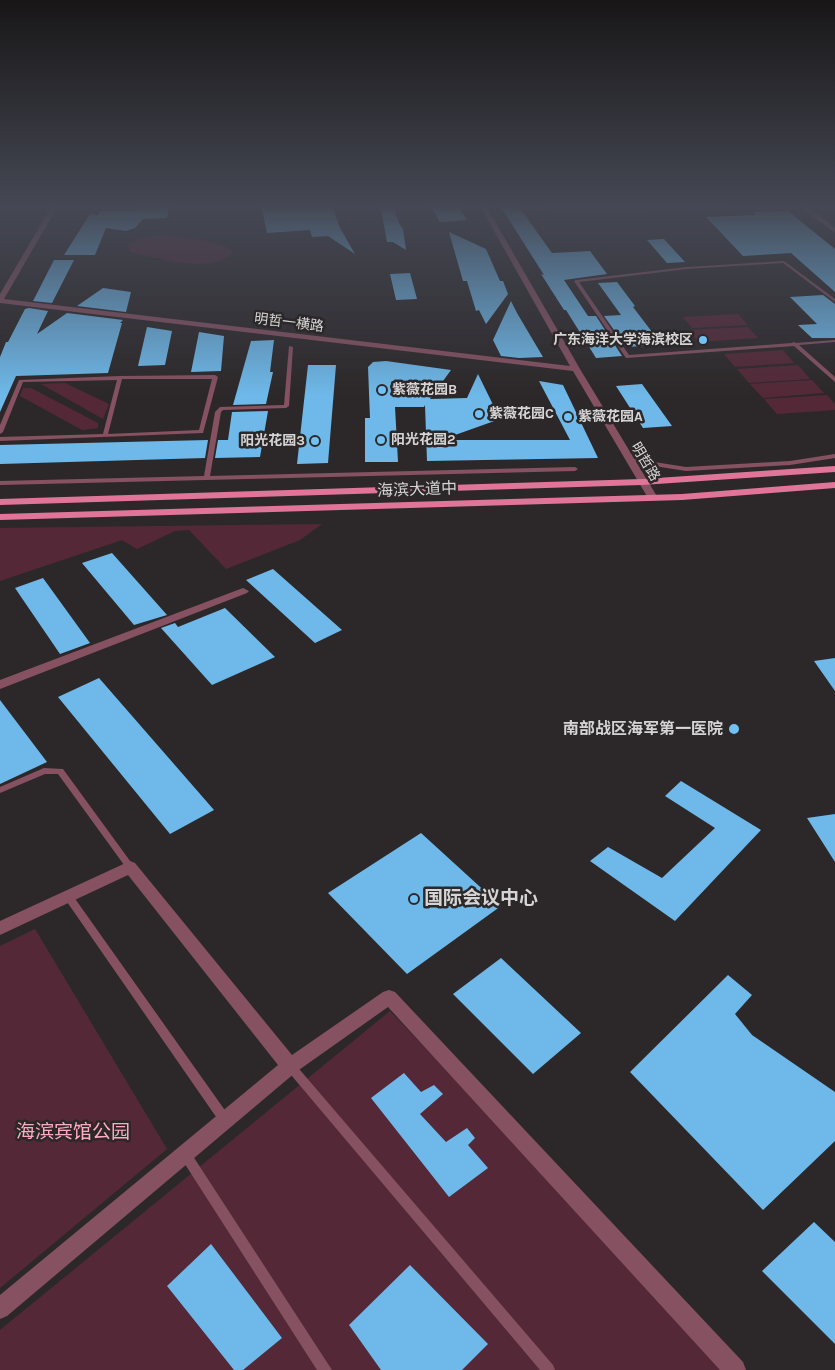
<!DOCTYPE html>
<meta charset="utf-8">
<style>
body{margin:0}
canvas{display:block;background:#2c2829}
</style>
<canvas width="835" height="1370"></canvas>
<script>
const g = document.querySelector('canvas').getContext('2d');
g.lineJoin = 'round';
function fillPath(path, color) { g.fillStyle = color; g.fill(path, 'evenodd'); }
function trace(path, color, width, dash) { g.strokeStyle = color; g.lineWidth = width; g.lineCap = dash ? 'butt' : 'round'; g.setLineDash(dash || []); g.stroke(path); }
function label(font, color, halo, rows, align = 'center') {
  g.font = font + ' Karla,"Noto Sans SC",sans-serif'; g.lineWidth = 5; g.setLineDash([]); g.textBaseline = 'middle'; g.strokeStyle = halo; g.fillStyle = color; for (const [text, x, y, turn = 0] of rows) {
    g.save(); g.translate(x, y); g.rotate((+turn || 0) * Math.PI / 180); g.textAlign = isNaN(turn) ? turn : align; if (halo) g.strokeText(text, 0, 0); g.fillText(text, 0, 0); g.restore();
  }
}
fillPath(new Path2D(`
 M536,204H734L725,207L576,215L552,211Z
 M158,235C173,236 226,241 233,252C212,276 157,257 130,252L128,245L139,239Z
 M738,314L748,325L692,328L683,317Z
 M748,327L758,338L699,342L688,330Z
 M783,350L794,363L735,367L724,354Z
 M798,365L810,379L749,383L737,369Z
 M812,380L824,393L763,398L750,384Z
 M65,383L109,404L103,419L41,384Z
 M23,388H31L98,423V428L82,430L20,396Z
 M827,395L835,404V410L777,414L764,399Z
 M322,524L300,540L226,569L189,530L175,531L137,549L122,540L0,581V528Z
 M35,929L167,1149L0,1288V946Z
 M390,1011L731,1370H0V1330Z`), '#542837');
fillPath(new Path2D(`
 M137,204H170L167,218L143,219L135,228L126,231L106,228L95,255H64L90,214L98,215L100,211H135Z
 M261,204H332L339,226L355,254L328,236L312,237L310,230L267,233Z
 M380,204H392L399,223L403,229L406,250L393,242H387Z
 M429,204H457L467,220L440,222Z
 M499,204H517L552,253L590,251L607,274L564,280L588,316H596L622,356L596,358L566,310H564L541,274L544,275Z
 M788,211L835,249V292L791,253L743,256L706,217L756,215L753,212Z
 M449,232L486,249L500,281H503L508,294L486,324L479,310L476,311L467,281H463Z
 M664,239L685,262L667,263L647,240Z
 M54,260H74L52,303L33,301Z
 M410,273L417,299L396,300L390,274Z
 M617,282L635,306L633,307L662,345L626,347L604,316L621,315L598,283Z
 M103,288L131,292L126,312L77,306Z
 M823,295L835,304V338H812L798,325L817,324L790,297Z
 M511,301L517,313L543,357L519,358L501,356L493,340Z
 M29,308L48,311L37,334L67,313L123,320L120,323H122L108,373L16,376L0,412V357L6,342H8L25,309Z
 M147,327L172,331L165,365L138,366Z
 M199,332L224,336L221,371L191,372Z
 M274,340L270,372H273L266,404L233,405L251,341Z
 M386,361L451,370L430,399L467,398L478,374L500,419L441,440H570L539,381L563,385L598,458L427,461L425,405L424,407H395L398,462H365V418H370L368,367L373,362Z
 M308,365H336L328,463L297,464Z
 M642,384L672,426L643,428L616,386Z
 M268,411L260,457L215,458L218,440H228L232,412Z
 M208,440L205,458L0,464V445Z
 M112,553L167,615L134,625L82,563Z
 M273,569L342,630L315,643L246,580Z
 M43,578L90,643L60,654L15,588Z
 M225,608L275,657L212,685L161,628L175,623L178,627Z
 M835,658V691L814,661Z
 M99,678L214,810L170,834L58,697Z
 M0,700L47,762L0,784Z
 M681,781L761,830L675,921L590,861L608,847L662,878L715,828L665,796Z
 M835,814V862L807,818Z
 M421,833L501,906L407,974L328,893Z
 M501,958L581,1033L533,1074L453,994Z
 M728,975L752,995L735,1014L752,1035L835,1092V1141L763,1210L630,1072Z
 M404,1073L421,1092L434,1085L443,1094L420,1114L446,1142L467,1128L475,1138L468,1145L488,1168L449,1197L371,1098Z
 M814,1222L835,1242V1344L762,1271Z
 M211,1244L282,1338L243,1370H234L167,1286Z
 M410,1265L488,1344L462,1370H381L349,1325Z`), '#6eb9ea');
fillPath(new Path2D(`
 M784,261L835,299V302L783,263L687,269L579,282L629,355L792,343L794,342L796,343L835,340V342L799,345L835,377V382L794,346L626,358L574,281L576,280L687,267Z
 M289,346L293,347L289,406L286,408L223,410L221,412L210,476L575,467L578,469L575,471L0,485V481L204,476L215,412L220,407L284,405Z
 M215,375L218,377L203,433L0,441V437L103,434L117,380L23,382L3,432L0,434V425L19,380L120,376ZM122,379H212L199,430L108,434Z
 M835,454V458L790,465L686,471L629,462L626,460L629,458L686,467L790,461Z
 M44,768L63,769L133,865L134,867L133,869L130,871L127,869L58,774H45L0,793V787Z
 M68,892L71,893L229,1116L231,1120L229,1124L225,1125L221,1124L65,899L63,896L65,893Z
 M290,1061L294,1063L553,1365L555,1370H540L286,1069L285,1066L286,1063Z
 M185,1148L189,1150L332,1370H317L181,1158L179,1154L181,1150Z`), '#865161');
fillPath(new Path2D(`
 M53,204H59L4,299L570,366L479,204H485L580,369L658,498L653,501L648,498L573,371L0,303V294Z
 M797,204H804L835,228V233Z
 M243,588L249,591L247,593L0,689V680Z
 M130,861L135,863L292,1055L383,992L389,990L395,992L743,1362L746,1370H720L388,1007L296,1072L7,1316L0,1319V1295L278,1065L128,875L0,935V921Z`), '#865161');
fillPath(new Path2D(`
 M835,466V472L642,485L0,505V499L642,479Z
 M835,482V488L682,500L0,520V514L682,494Z`), '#e17599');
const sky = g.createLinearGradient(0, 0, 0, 396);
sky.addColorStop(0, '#181617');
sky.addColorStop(0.52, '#454854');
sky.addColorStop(1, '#45485400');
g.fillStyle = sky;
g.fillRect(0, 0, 835, 396);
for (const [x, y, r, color] of [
 [703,340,5,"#71c1f5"],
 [382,390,5,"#71c1f5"],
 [479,414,5,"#71c1f5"],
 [568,417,5,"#71c1f5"],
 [381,440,5,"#71c1f5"],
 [315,441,5,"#71c1f5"],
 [734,729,6,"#71c1f5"],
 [414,899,5,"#71c1f5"]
]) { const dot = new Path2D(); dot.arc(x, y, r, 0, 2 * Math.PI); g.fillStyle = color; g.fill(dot); trace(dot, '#2c2829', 2); }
label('14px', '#d6d4d4', '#2c2829', [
 ["明哲一横路",289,323,7],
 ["明哲路",645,462,59]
]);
label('bold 14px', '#d6d4d4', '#2c2829', [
 ["广东海洋大学海滨校区",693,340,"right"],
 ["紫薇花园B",392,390],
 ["紫薇花园C",489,414],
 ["紫薇花园A",578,417],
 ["阳光花园2",391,440],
 ["阳光花园3",305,441,"right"]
], 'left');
label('16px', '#d6d4d4', '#2c2829', [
 ["海滨大道中",417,490,-2]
]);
label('bold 16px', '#d6d4d4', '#2c2829', [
 ["南部战区海军第一医院",723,729]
], 'right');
label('bold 19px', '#d6d4d4', '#2c2829', [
 ["国际会议中心",424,899]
], 'left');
label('19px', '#ffa9c2', '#2c2829', [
 ["海滨宾馆公园",73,1133]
]);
</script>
